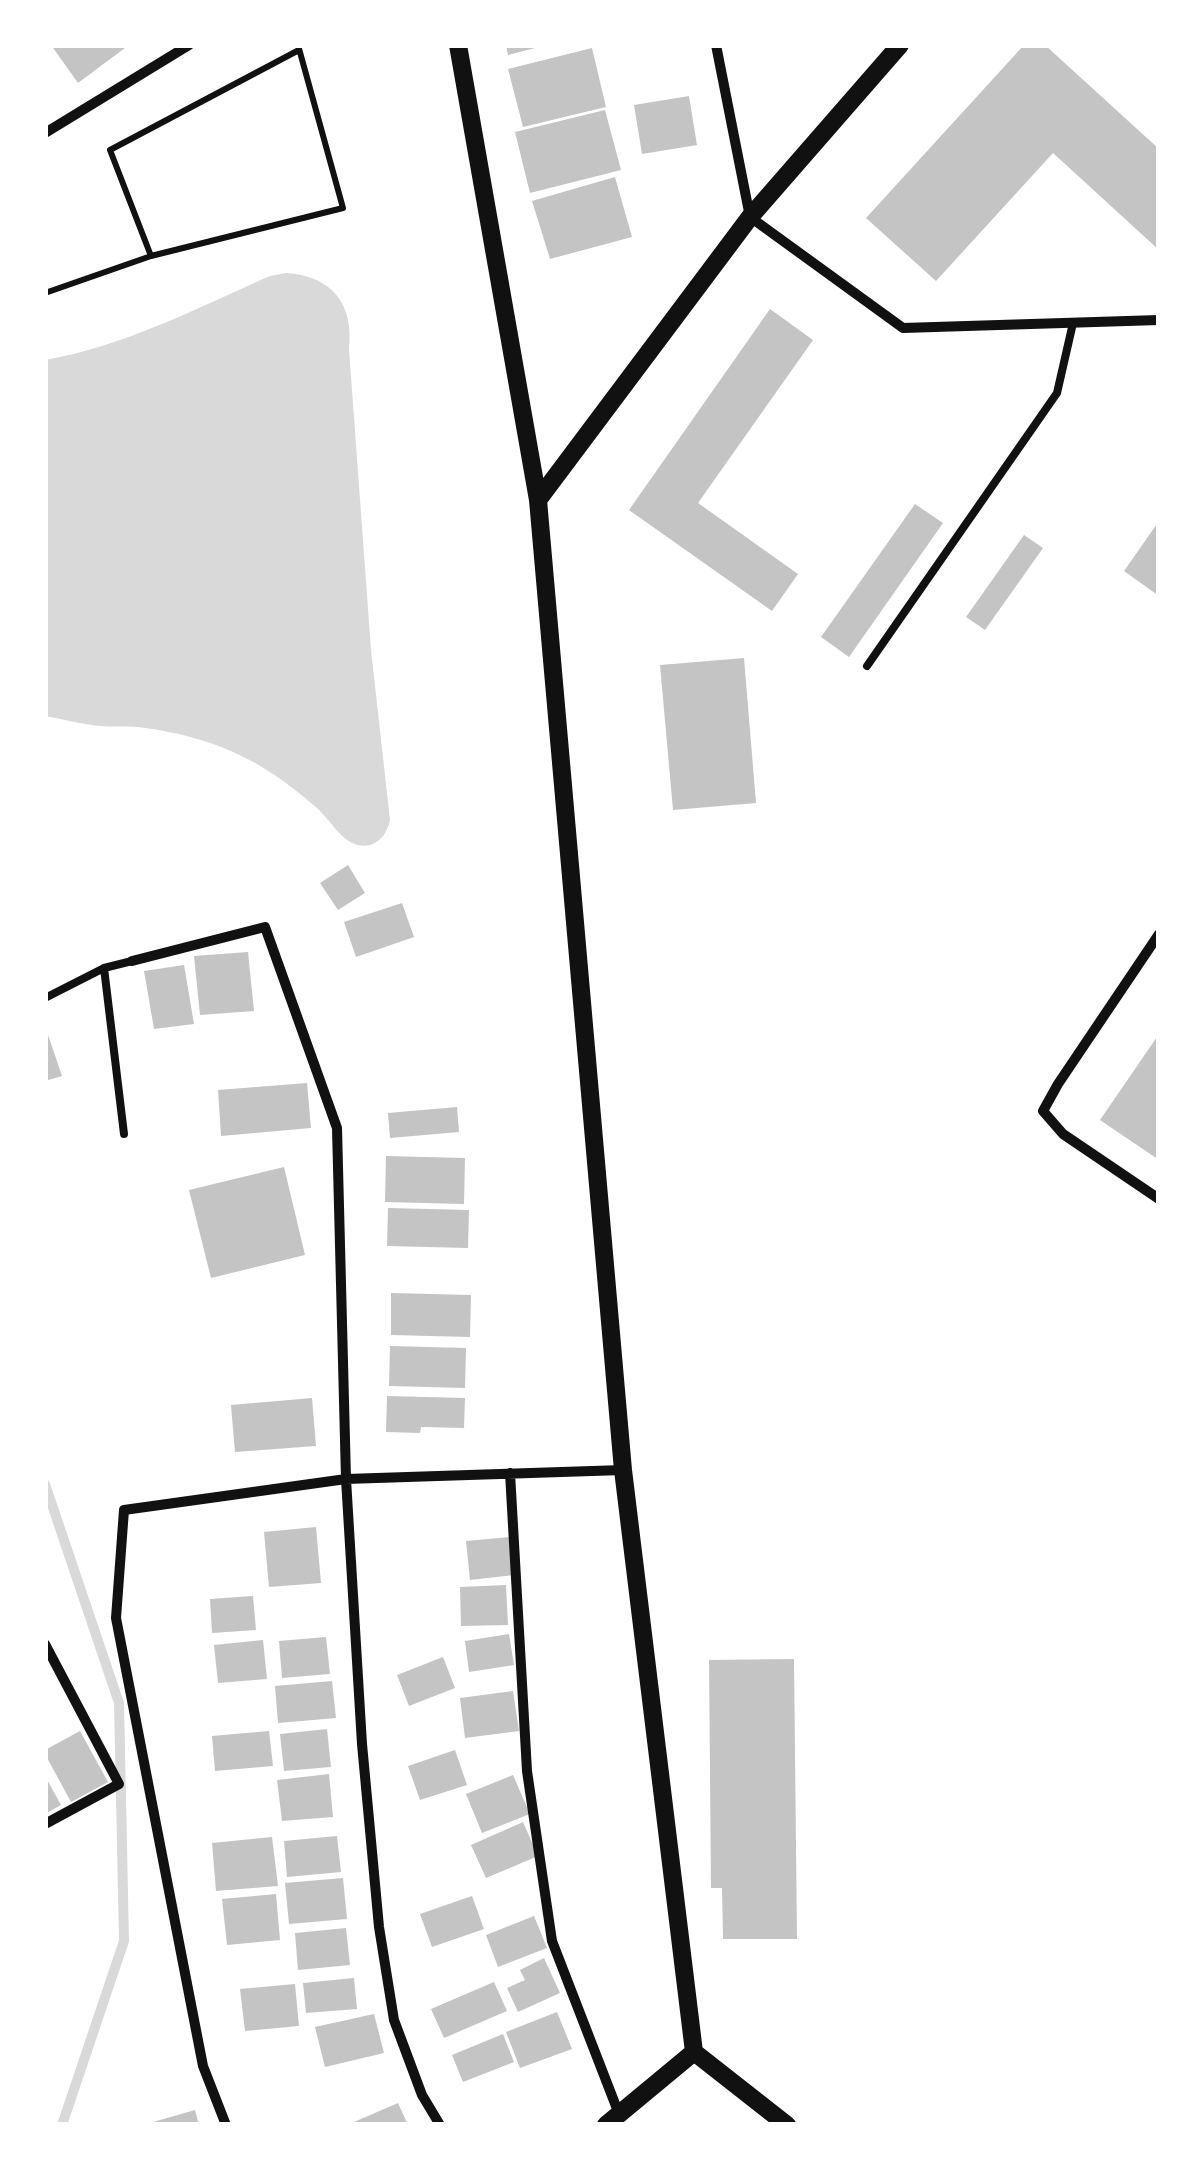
<!DOCTYPE html>
<style>
body{margin:0}
#map{position:relative;width:1204px;height:2170px;overflow:hidden;background:#fff;font-family:Inter,sans-serif}
canvas{display:block}
.frame{position:absolute;inset:0;border:48px solid #fff;pointer-events:none}
</style>
<div id="map">
<canvas width="1204" height="2170"></canvas>
<div class="frame"></div>
</div>
<script>
const g = document.querySelector('canvas').getContext('2d');
g.lineJoin = 'round';
function fillPath(path, color) { g.fillStyle = color; g.fill(path, 'evenodd'); }
function trace(path, color, width, dash) { g.strokeStyle = color; g.lineWidth = width; g.lineCap = dash ? 'butt' : 'round'; g.setLineDash(dash || []); g.stroke(path); }
fillPath(new Path2D(`
 M286,273C332,276 354,304 349,349L371,650L390,820C387,835 376,849 358,845C341,841 331,821 318,809C301,794 282,779 262,767C224,744 181,732 137,727C125,726 111,727 99,726C81,724 63,719 45,716V360C125,346 197,308 270,276Z`), '#d9d9d9');
trace(new Path2D(`
 M45,1484L119,1703L124,1941L62,2125`), '#d9d9d9', 10);
fillPath(new Path2D(`
 M51,45H129L78,83Z
 M506,45H543V46L508,55Z
 M1024,45H1045L1159,149V250L1053,153L936,281L866,218Z
 M592,48L606,107L523,127L508,69Z
 M689,96L697,145L642,154L634,105Z
 M605,110L621,170L530,193L515,132Z
 M615,177L632,237L550,259L532,201Z
 M770,309L813,340L698,503L798,574L772,611L629,510Z
 M915,504L943,523L849,657L821,637Z
 M1159,521V596L1124,571Z
 M1024,535L1043,548L985,630L966,617Z
 M744,658L756,803L673,810L660,665Z
 M348,865L365,893L338,910L320,883Z
 M402,903L414,937L356,957L344,922Z
 M248,952L254,1011L200,1015L194,956Z
 M184,965L194,1024L154,1029L144,971Z
 M45,1026L62,1076L45,1081Z
 M1159,1034V1160L1100,1120Z
 M307,1083L311,1128L221,1136L218,1090Z
 M457,1107L459,1132L390,1138L388,1113Z
 M386,1156L465,1158L464,1204L385,1202Z
 M284,1167L305,1255L211,1278L189,1190Z
 M388,1208L469,1210L468,1248L387,1246Z
 M391,1293L471,1295L470,1337L391,1335Z
 M390,1346L466,1348L465,1388L389,1386Z
 M387,1396L465,1398L464,1428L421,1427L420,1433L386,1432Z
 M312,1398L316,1446L235,1452L231,1405Z
 M316,1527L321,1583L269,1587L264,1532Z
 M510,1537L514,1575L470,1580L466,1541Z
 M506,1585L508,1625L461,1626L460,1587Z
 M253,1596L256,1630L212,1633L210,1599Z
 M509,1634L514,1665L469,1672L465,1641Z
 M326,1637L330,1674L282,1678L279,1641Z
 M263,1640L267,1679L218,1683L214,1645Z
 M443,1657L455,1688L409,1706L397,1675Z
 M794,1659L797,1939H723L722,1888H711L709,1660Z
 M332,1681L336,1718L278,1723L275,1686Z
 M513,1691L519,1731L465,1738L460,1698Z
 M327,1729L331,1767L284,1771L280,1734Z
 M80,1731L108,1782L71,1802L45,1754V1750Z
 M269,1731L273,1766L215,1771L212,1736Z
 M455,1750L467,1785L420,1800L408,1766Z
 M329,1774L333,1817L282,1821L277,1780Z
 M513,1775L530,1814L482,1833L466,1794Z
 M45,1776L61,1805L45,1814Z
 M523,1822L538,1856L486,1878L471,1845Z
 M337,1836L341,1872L287,1877L284,1841Z
 M272,1837L278,1886L216,1891L212,1843Z
 M343,1878L347,1919L289,1924L285,1883Z
 M276,1894L280,1940L227,1945L222,1899Z
 M472,1896L484,1929L432,1947L420,1914Z
 M534,1916L547,1948L498,1967L486,1935Z
 M346,1928L350,1965L298,1970L295,1933Z
 M544,1958L560,1993L518,2012L507,1988L525,1980L520,1970Z
 M354,1978L357,2009L306,2013L303,1983Z
 M494,1982L507,2011L444,2038L431,2009Z
 M295,1984L299,2026L245,2031L240,1989Z
 M557,2012L572,2049L520,2068L506,2032Z
 M374,2014L384,2053L325,2067L315,2027Z
 M503,2034L514,2062L463,2082L452,2055Z
 M398,2103L408,2125H347Z
 M195,2110L199,2125H147L146,2124Z`), '#c4c4c4');
trace(new Path2D(`
 M298,45L343,208L151,256L110,150L299,50
 M45,293L151,256`), '#111', 6);
trace(new Path2D(`
 M867,666L1057,393L1073,323
 M104,968L124,1134
 M45,998L104,968L132,961`), '#111', 8);
trace(new Path2D(`
 M716,45L750,217L903,328L1159,320
 M45,133L189,45
 M1159,934L1058,1084L1043,1111L1063,1134L1159,1199
 M132,961L265,927L337,1128L346,1479L362,1744L379,1927L394,2020L422,2095L440,2125
 M510,1473L527,1771L552,1941L619,2114
 M45,1644L119,1784L45,1824
 M226,2125L203,2066L116,1618L124,1510L346,1479L623,1470`), '#111', 10);
trace(new Path2D(`
 M458,45L538,500L623,1470L694,2052L787,2125
 M538,500L750,217L900,45
 M606,2125L694,2052`), '#111', 18);
</script>
